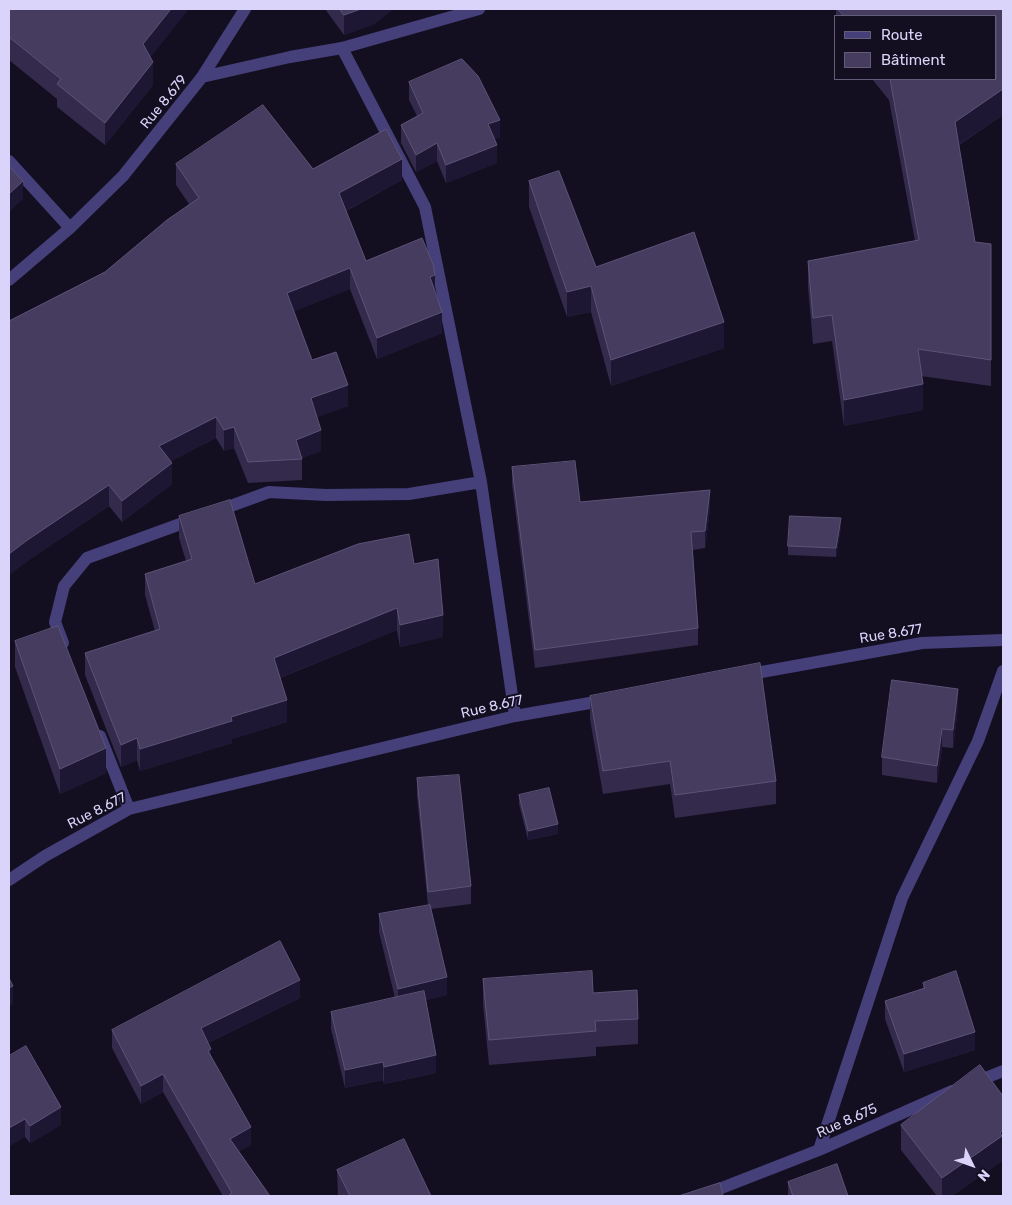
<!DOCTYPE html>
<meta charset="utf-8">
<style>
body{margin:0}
#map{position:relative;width:1012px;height:1205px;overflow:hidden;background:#130f20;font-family:Rubik,sans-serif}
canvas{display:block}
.frame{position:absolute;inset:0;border:10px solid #dad3fa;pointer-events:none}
.legend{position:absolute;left:834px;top:15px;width:162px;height:65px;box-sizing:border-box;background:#130f20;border:1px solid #635d77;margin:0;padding:6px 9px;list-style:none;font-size:15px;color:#dad3fa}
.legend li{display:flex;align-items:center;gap:10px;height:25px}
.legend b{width:25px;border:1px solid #635d77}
.north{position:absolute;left:947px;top:1140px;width:50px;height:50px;-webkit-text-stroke:4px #130f20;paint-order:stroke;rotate:132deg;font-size:14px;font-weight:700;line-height:20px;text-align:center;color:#dad3fa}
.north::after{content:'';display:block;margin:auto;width:18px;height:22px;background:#dad3fa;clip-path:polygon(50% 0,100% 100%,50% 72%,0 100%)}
</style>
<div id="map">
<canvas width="1012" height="1205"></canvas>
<div class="frame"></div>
<ul class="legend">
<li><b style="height:6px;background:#453f7a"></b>Route</li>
<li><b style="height:14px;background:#453c5f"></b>Bâtiment</li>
</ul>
<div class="north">N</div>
</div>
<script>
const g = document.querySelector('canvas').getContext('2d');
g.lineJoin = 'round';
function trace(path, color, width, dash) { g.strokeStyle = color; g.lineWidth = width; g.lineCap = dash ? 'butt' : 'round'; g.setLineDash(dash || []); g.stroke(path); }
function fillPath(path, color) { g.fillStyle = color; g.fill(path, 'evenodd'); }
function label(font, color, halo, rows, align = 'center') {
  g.font = font + ' Rubik,sans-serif'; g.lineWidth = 4; g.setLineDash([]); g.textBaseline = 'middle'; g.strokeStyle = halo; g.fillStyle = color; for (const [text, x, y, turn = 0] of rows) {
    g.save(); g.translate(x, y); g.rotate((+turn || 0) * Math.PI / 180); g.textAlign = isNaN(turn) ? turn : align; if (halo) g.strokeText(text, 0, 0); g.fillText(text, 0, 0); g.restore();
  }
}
trace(new Path2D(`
 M342,48L425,207L481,482L515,716
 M202,77L245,9
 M9,161L70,228
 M9,280L70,228L123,176L202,77L290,57L342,48L479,9
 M217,511L269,492L326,495L409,494L481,482
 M63,643L55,622L64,586L87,558L194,519
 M745,675L922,643L1003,640
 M100,736L129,809
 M9,880L45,856L129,809L515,716L607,700
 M973,1083L1003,1071
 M819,1150L902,898L978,741L1003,671
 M701,1196L819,1150L952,1091`), '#453f7a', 12);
fillPath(new Path2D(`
 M9,9L151,57L153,85L105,145L57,107V99L9,60Z
 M325,9H393L374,24L344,35Z
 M836,9H1003V115L959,145L975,242L991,244V386L921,376L923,384V410L844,426L832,341L813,344L808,287V261L915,241L889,100L872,79H996V16H836V32Z
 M409,82L500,137L495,139L497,163L446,183L437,161L416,172L401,143V125L417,116L409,100Z
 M176,164L313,169L402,180L346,211L366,261L435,291L442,333L377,359L350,289L294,311L312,360L348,406L317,417L321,451L302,458V480L248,483L234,448L224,451L216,438L171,461L172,484L122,522L109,506L26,562L9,575V321L105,272L189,204L176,185Z
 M529,181L596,267L724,348L611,386L591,312L567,317L529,207Z
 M512,467L580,502L710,508L705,548L693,550L698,628V645L535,668L512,484Z
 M179,516L255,584L414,564L443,637L400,647L397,630L280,678L287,722L232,739V743L140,771L137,760L121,767L85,675V653L155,631L145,595V574L186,561L179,538Z
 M841,527L836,557L788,555V546Z
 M15,641L106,773L60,794L15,667Z
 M590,696L776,781V804L675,818L670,784L603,794L590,719Z
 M958,707L953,748L942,747L937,783L882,775V757Z
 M417,778L471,886V904L431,909L447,995L426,1000L436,1073L384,1084L383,1080L345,1088L331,1029V1012L395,998L379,932V914L428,906L417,796Z
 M519,795L558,834L528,840L519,804Z
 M483,979L593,993L638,1019V1044L596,1047V1056L489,1065L483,1004Z
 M923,983L975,1050L904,1072L885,1019V1001L923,989Z
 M300,998L208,1043L211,1056L251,1145L239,1151L270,1196H223L163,1092L141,1104L112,1048V1030Z
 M9,1056L61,1125L30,1143L25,1137L9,1146Z
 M901,1125L1002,1157V1161L952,1196H937L901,1150Z
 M337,1170L431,1196H338Z
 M788,1182L848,1196H788Z`), '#332a4c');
fillPath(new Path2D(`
 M171,9H189L143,67V44Z
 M361,9H393L374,24L344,35V15Z
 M153,62V85L105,145V123Z
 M1003,89V115L955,147V122Z
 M500,120V137L488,142V124Z
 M437,143V161L416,172V155Z
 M497,145V163L446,183V165Z
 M402,159V180L339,214V193Z
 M23,181V199L9,212V194Z
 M350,268V289L287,314V293Z
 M435,275V296L430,277Z
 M591,286V312L567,317V292Z
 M442,312V333L377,359V338Z
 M724,322V348L611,386V360Z
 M923,384V410L844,426V400Z
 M348,385V406L311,419V398Z
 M216,417V438L159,467V446Z
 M234,427V448L224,451V430Z
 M321,430V451L299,459L296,440Z
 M172,463V484L122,522V501Z
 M109,485V506L26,562L9,575V554L26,541Z
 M710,490V508L705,548V531Z
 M841,518V527L836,557V548Z
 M397,608V630L274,680V658Z
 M443,615V637L400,647V625Z
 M958,689V707L953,748V730Z
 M287,700V722L232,739V743L140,771V749L231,717Z
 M942,729V747L937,783V766Z
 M137,738V760L121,767V745Z
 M106,748V773L60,794V769Z
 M558,824V834L528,840V831Z
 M447,977V995L398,1007V989Z
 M300,980V998L201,1046V1028Z
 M13,986V1004L9,1006V988Z
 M975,1032V1050L904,1072V1054Z
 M211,1049V1067L208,1051Z
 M436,1055V1073L384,1084V1067Z
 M383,1062V1080L345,1088V1070Z
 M163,1074V1092L141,1104V1086Z
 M61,1107V1125L30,1143V1126Z
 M25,1119V1137L9,1146V1128Z
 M251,1127V1145L230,1156V1139Z
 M1003,1130V1155L1002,1157V1161L952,1196H942V1178Z`), '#1e1733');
const building = new Path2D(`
 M9,9H171L143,44L153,62L105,123L57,84L61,79L9,37Z
 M340,9H361L344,15Z
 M838,9H1003V89L955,122L975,242L991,244V360L918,349L923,384L844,400L832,315L813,318L808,261L919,240L890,79H996V16H844Z
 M462,59L478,76L500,120L488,124L497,145L446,165L437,143L416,155L401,125L423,113L409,82Z
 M263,105L313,169L386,129L402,159L339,193L366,261L422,238L433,264L435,275L430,277L442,312L377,338L350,268L287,293L312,360L336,352L348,385L311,398L321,430L296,440L302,459L248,462L234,427L224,430L216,417L159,446L172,463L122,501L109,485L26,541L9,554V321L105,272L167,220L199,198L176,164Z
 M9,166L23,181L9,194Z
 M559,171L596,267L694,232L724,322L611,360L591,286L567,292L529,181Z
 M575,461L580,502L710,490L705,531L691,532L698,628L535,650L512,467Z
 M230,500L255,584L358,544L409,534L414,564L438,559L443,615L400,625L397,608L274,658L287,700L231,717L232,721L140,749L137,738L121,745L85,653L160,629L145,574L192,559L179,516Z
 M790,516L841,518L836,548L788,546Z
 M58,626L106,748L60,769L15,641Z
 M760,663L776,781L675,795L670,761L603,771L590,696Z
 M892,680L958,689L953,730L942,729L937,766L882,757Z
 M459,775L471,886L428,892L417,778Z
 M549,788L558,824L528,831L519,795Z
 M430,905L447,977L398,989L379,914Z
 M280,941L300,980L201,1028L211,1049L208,1051L251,1127L230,1139L270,1196H228L232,1193L163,1074L141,1086L112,1030Z
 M592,971L593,993L637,990L638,1019L595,1021L596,1031L489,1040L483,979Z
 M956,971L975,1032L904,1054L885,1001L925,988L923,983Z
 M9,978L13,986L9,988Z
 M424,991L436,1055L384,1067L383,1062L345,1070L331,1012Z
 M26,1046L61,1107L30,1126L25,1119L9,1128V1056Z
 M980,1065L1003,1096V1130L1000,1133L1002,1136L942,1178L901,1125Z
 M404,1139L431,1196H350L337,1170Z
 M837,1164L848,1196H793L788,1182Z
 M720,1183L723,1196H679Z`);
fillPath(building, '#453c5f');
trace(building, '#5c5477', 1);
label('14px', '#dad3fa', '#130f20', [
 ["Rue 8.679",164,102,-51],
 ["Rue 8.677",891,634,-9],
 ["Rue 8.677",492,707,-13],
 ["Rue 8.677",97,811,-27],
 ["Rue 8.675",847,1121,-24]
]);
</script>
